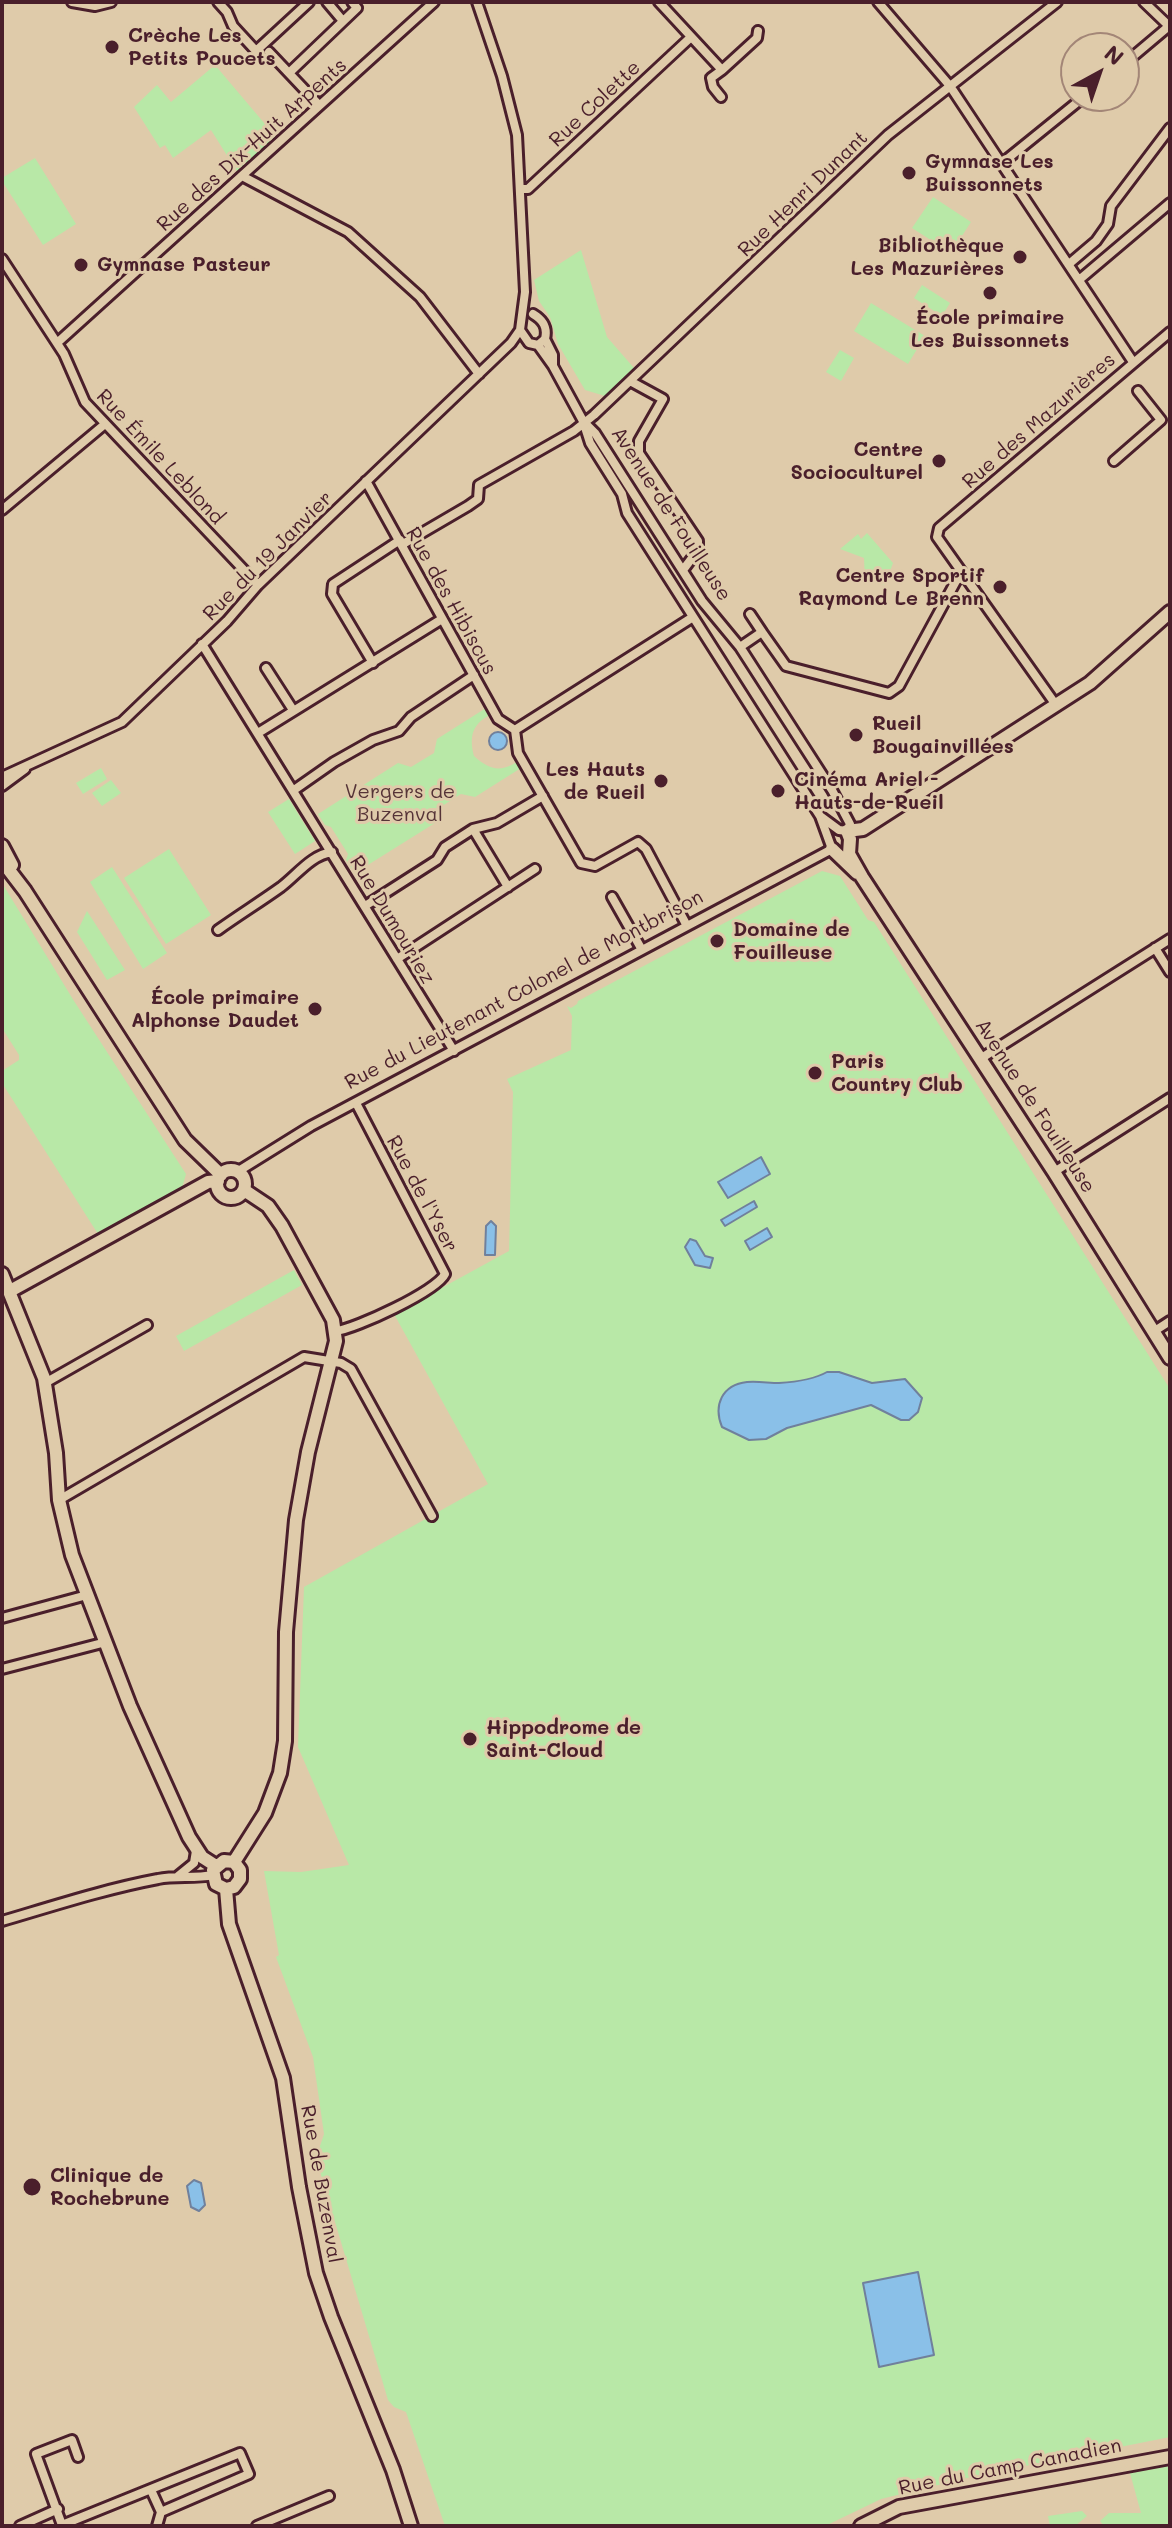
<!DOCTYPE html>
<meta charset="utf-8">
<style>
body{margin:0}
#map{position:relative;width:1172px;height:2528px;overflow:hidden;background:#dfcbaa;font-family:Mali,sans-serif}
canvas{display:block}
.frame{position:absolute;inset:0;border:4px solid #4a1f2b;pointer-events:none}
.north{position:absolute;left:1060px;top:32px;width:80px;height:80px;box-sizing:border-box;background:#dfcbaa;border:2px solid #a38677;border-radius:50%;rotate:40deg;font-size:22px;font-weight:700;line-height:32px;text-align:center;color:#4a1f2b}
.north::after{content:'';display:block;margin:auto;width:28px;height:36px;background:#4a1f2b;clip-path:polygon(50% 0,100% 100%,50% 72%,0 100%)}
</style>
<div id="map">
<canvas width="1172" height="2528"></canvas>
<div class="frame"></div>
<div class="north">N</div>
</div>
<script>
const g = document.querySelector('canvas').getContext('2d');
g.lineJoin = 'round';
function fillPath(path, color) { g.fillStyle = color; g.fill(path, 'evenodd'); }
function trace(path, color, width, dash) { g.strokeStyle = color; g.lineWidth = width; g.lineCap = dash ? 'butt' : 'round'; g.setLineDash(dash || []); g.stroke(path); }
function label(font, color, halo, rows, align = 'center') {
  g.font = font + ' Mali,sans-serif'; g.lineWidth = 6; g.setLineDash([]); g.textBaseline = 'middle'; g.strokeStyle = halo; g.fillStyle = color; for (const [text, x, y, turn = 0] of rows) {
    g.save(); g.translate(x, y); g.rotate((+turn || 0) * Math.PI / 180); g.textAlign = isNaN(turn) ? turn : align; if (halo) g.strokeText(text, 0, 0); g.fillText(text, 0, 0); g.restore();
  }
}
fillPath(new Path2D(`
 M215,65L276,137L238,173L211,130L173,158L165,145L160,148L134,107L157,85L171,102Z
 M35,158L76,224L43,245L2,181V178Z
 M933,197L971,222L951,253L912,228Z
 M581,250L607,337L634,368L605,396L585,390L558,344L550,317L539,301L534,280Z
 M922,285L950,303L942,316L914,298Z
 M871,303L925,336L908,364L854,331Z
 M840,350L854,358L841,381L826,372Z
 M867,533L893,563L885,585L865,580L864,558L840,549L858,534L861,539Z
 M486,708L490,715C472,724 469,737 474,756C488,769 500,773 517,762L521,768L475,797L461,794L439,808L435,823L355,873L346,860L348,854L331,827L325,825L318,814L398,763L411,767L434,753L437,739Z
 M101,768L107,779L83,794L76,783Z
 M111,780L121,793L102,806L92,793Z
 M289,799L315,841L295,854L268,812Z
 M169,849L211,915L166,944L124,878Z
 M112,867L167,953L143,969L90,882Z
 M822,871L840,876L868,920L874,922L1170,1389V2437L975,2476L881,2499L825,2526H445L406,2412L394,2407L388,2400L316,2158L324,2134L313,2057L276,1957L279,1955L264,1871L301,1872L349,1865L298,1747L304,1587L488,1484L394,1314L509,1251L513,1092L507,1079L571,1050L572,1016L567,1006L571,1008L577,1004L578,1001Z
 M2,883L74,1001L186,1174L182,1188L98,1234L2,1083V1071L19,1060V1055L2,1028Z
 M87,911L125,970L107,980L77,932Z
 M294,1270L302,1285L184,1351L176,1336Z
 M1170,2466V2526H1104L1100,2521L1109,2513H1141L1130,2473Z
 M1082,2511L1087,2516L1075,2526H1050L1048,2516Z`), '#b8e8a7');
const water = new Path2D(`
 M489 741a9 9 0 1 1 18 0a9 9 0 1 1-18 0Z
 M761,1157L770,1174L728,1198L718,1182Z
 M754,1201L757,1207L725,1226L721,1220Z
 M491,1221L496,1226L495,1255H485L486,1226Z
 M767,1228L772,1237L750,1250L745,1241Z
 M690,1239L696,1241L705,1256L713,1258L710,1268L695,1265L685,1247Z
 M827,1372H839L872,1383L905,1379L922,1398L918,1412L909,1420H901L871,1405L787,1428L766,1439L749,1440L722,1427C713,1405 722,1385 747,1382C758,1381 769,1383 779,1383C795,1382 813,1380 827,1372Z
 M194,2180L201,2183L205,2205L199,2211L191,2207L187,2186Z
 M918,2272L934,2355L879,2367L863,2283Z`);
fillPath(water, '#8ac0e8');
trace(water, '#70809c', 2);
const street = new Path2D(`
 M72,2L95,6L111,2
 M218,2L227,12L233,26L256,51L309,2
 M327,2L343,21
 M477,2L502,76L517,135L525,292L520,330L529,343L538,345
 M659,2L722,70L757,38L758,31
 M878,2L950,86L1133,362
 M1144,2L1170,27
 M269,52L319,105
 M1124,64L1169,26
 M289,73L357,8L352,2
 M721,97L713,87L711,78L722,70
 M1001,164L1085,96
 M242,176L348,232L420,297L479,374
 M520,189H528L691,37
 M2,259L64,354L85,402L258,585
 M1069,264L1096,241L1108,224L1111,206L1170,128
 M1079,280L1170,203
 M533,314C543,320 548,327 545,339L538,345
 M545,339L553,355V365
 M57,343L434,2
 M630,381L663,399L639,441V453L698,541V550L683,570
 M584,422L595,433L702,601L740,647L832,790L850,824L847,831L839,830L820,816
 M1114,461L1161,420L1138,391
 M366,481L498,719L515,730
 M2,510L105,424
 M403,544L468,506L478,499L479,485L574,431L594,415L888,135L1057,2
 M750,614L762,632
 M202,644L454,1051
 M740,647L762,632L786,666L889,693L899,686L956,581L963,575
 M373,663L332,594L333,584L400,540
 M266,668L293,710
 M1056,705L937,537L939,528L1170,332
 M515,730L518,753L581,863L595,866L638,842L646,849L687,926
 M515,730L693,617
 M258,733L442,619
 M2,777L122,722L227,621L258,585L511,343L520,330
 M2,786L25,769
 M294,790L334,762L373,740L399,731L411,717L474,675
 M473,829L508,887
 M612,897L642,950
 M365,906L437,860L445,847L473,829L497,823L543,796
 M218,930C239,915 260,902 281,887C297,875 311,855 332,852
 M1155,948L1170,972
 M397,959L535,869
 M980,1059L1170,939
 M237,1172L311,1126L832,849L820,816L627,513L622,494L590,443L583,421L553,366L538,345
 M1054,1172L1170,1098
 M336,1331C355,1329 437,1291 445,1274L356,1103
 M1153,1332L1170,1321
 M45,1383L147,1325
 M59,1500L304,1357L341,1363L351,1369L432,1516
 M2,1618L87,1595
 M2,1669L106,1642
 M178,1876L194,1863L196,1851
 M2,1921C53,1906 105,1889 158,1879C176,1875 194,1879 213,1875
 M78,2457L72,2440L36,2454L62,2525L240,2453L249,2474L161,2512L157,2526
 M151,2490L161,2512
 M20,2526L58,2509
 M257,2526L329,2496`);
const secondary = new Path2D(`
 M847,831L850,839L849,854L862,877L1054,1172L1170,1358
 M847,831L863,829L1090,683L1170,612
 M2,846L12,865
 M832,849L857,873
 M2,861L25,891L185,1140L221,1175
 M217 1184a14 14 0 1 1 28 0a14 14 0 1 1-28 0Z
 M2,1274L44,1378L56,1453L59,1500L72,1555L130,1706L189,1837L202,1857L216,1866
 M10,1291L208,1182L218,1181
 M234,1862L265,1813L280,1773L285,1741L286,1632L296,1520L308,1452L336,1341L333,1320L282,1226L268,1206L244,1190
 M226,1889L229,1924L283,2078L299,2187L316,2273L331,2317L393,2470L411,2526
 M226,1889L216,1884L213,1870L224,1861L234,1862
 M226,1889L234,1887L240,1879V1870L234,1862
 M861,2526L899,2507L1170,2457`);
trace(street, '#4a1f2b', 14);
trace(secondary, '#4a1f2b', 18);
trace(street, '#dfcbaa', 8);
trace(secondary, '#dfcbaa', 12);
for (const [x, y, r, color] of [
 [112,47,8,"#4a1f2b"],
 [909,173,8,"#4a1f2b"],
 [1020,257,8,"#4a1f2b"],
 [81,265,8,"#4a1f2b"],
 [990,293,8,"#4a1f2b"],
 [939,461,8,"#4a1f2b"],
 [1000,587,8,"#4a1f2b"],
 [856,735,8,"#4a1f2b"],
 [661,781,8,"#4a1f2b"],
 [778,791,8,"#4a1f2b"],
 [717,941,8,"#4a1f2b"],
 [315,1009,8,"#4a1f2b"],
 [815,1073,8,"#4a1f2b"],
 [470,1739,8,"#4a1f2b"],
 [32,2187,10,"#4a1f2b"]
]) { const dot = new Path2D(); dot.arc(x, y, r, 0, 2 * Math.PI); g.fillStyle = color; g.fill(dot); trace(dot, '#dfcbaa', 3); }
label('bold 20px', '#4a1f2b', '#dfcbaa', [
 ["Crèche Les",128,36],
 ["Petits Poucets",128,59],
 ["Gymnase Les",925,162],
 ["Buissonnets",925,185],
 ["Bibliothèque",1004,246,"right"],
 ["Les Mazurières",1004,269,"right"],
 ["Gymnase Pasteur",97,265],
 ["École primaire",990,318,"center"],
 ["Les Buissonnets",990,341,"center"],
 ["Centre",923,450,"right"],
 ["Socioculturel",923,473,"right"],
 ["Centre Sportif",984,576,"right"],
 ["Raymond Le Brenn",984,599,"right"],
 ["Rueil",872,724],
 ["Bougainvillées",872,747],
 ["Les Hauts",645,770,"right"],
 ["de Rueil",645,793,"right"],
 ["Cinéma Ariel -",794,780],
 ["Hauts-de-Rueil",794,803],
 ["Domaine de",733,930],
 ["Fouilleuse",733,953],
 ["École primaire",299,998,"right"],
 ["Alphonse Daudet",299,1021,"right"],
 ["Paris",831,1062],
 ["Country Club",831,1085],
 ["Hippodrome de",486,1728],
 ["Saint-Cloud",486,1751],
 ["Clinique de",50,2176],
 ["Rochebrune",50,2199]
], 'left');
label('20px', '#4a1f2b', '#dfcbaa', [
 ["Rue Colette",595,104,-43],
 ["Rue des Dix-Huit Arpents",252,145,-42],
 ["Rue Henri Dunant",803,194,-44],
 ["Rue des Mazurières",1039,421,-41],
 ["Rue Émile Leblond",160,457,47],
 ["Avenue de Fouilleuse",671,514,57],
 ["Rue du 19 Janvier",268,556,-45],
 ["Rue des Hibiscus",451,601,61],
 ["Rue Dumouriez",392,920,59],
 ["Rue du Lieutenant Colonel de Montbrison",524,990,-28],
 ["Avenue de Fouilleuse",1035,1106,57],
 ["Rue de l'Yser",422,1194,62],
 ["Rue de Buzenval",321,2184,80],
 ["Rue du Camp Canadien",1010,2467,-11]
]);
label('20px', '#553337', '#dfcbaa', [
 ["Vergers de",400,792],
 ["Buzenval",400,815]
]);
</script>
